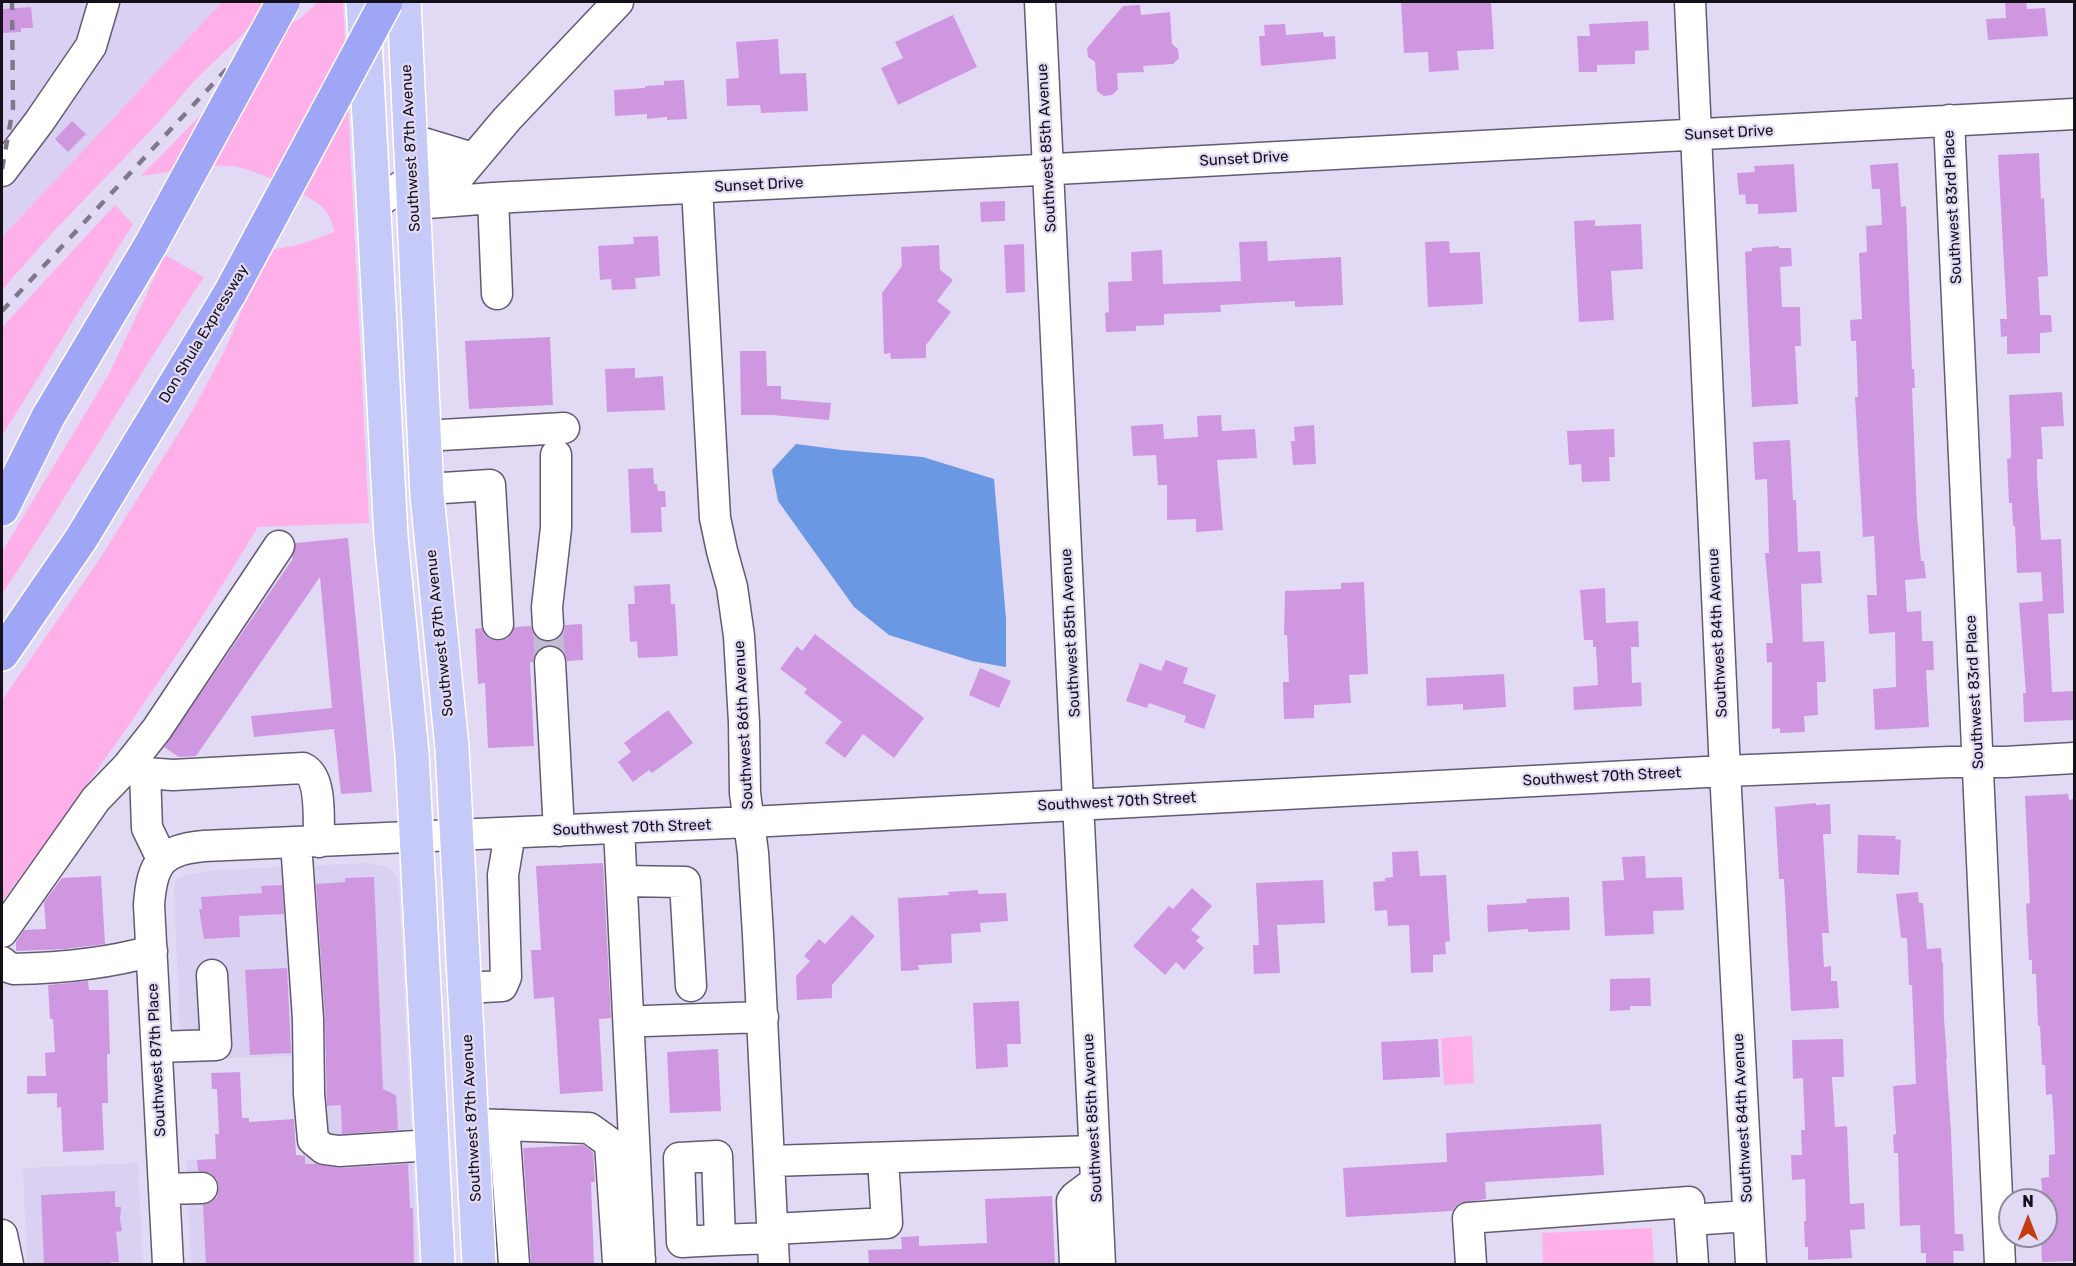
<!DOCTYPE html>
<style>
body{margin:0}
#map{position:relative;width:2076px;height:1266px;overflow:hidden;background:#e2daf5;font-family:Rubik,sans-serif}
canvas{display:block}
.frame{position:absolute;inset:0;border:3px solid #131019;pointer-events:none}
.north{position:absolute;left:1998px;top:1188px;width:60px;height:60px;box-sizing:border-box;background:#e2daf5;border:2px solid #8f899d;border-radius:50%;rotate:0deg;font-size:16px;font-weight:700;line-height:24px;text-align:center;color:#131019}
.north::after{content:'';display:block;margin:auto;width:21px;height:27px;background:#c43c0f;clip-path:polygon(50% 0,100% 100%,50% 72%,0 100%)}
</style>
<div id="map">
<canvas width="2076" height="1266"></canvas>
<div class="frame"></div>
<div class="north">N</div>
</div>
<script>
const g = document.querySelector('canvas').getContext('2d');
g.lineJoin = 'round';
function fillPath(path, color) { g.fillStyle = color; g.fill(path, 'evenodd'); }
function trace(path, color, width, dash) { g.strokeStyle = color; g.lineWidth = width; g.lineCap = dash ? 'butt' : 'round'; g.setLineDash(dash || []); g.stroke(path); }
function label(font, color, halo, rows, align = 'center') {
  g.font = font + ' Rubik,sans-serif'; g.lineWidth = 4.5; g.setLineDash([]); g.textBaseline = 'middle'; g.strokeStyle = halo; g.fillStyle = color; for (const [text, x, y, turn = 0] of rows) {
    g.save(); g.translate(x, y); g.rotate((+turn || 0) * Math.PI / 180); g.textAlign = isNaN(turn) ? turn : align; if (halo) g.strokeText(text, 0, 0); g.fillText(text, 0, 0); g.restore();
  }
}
fillPath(new Path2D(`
 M2,2H222L2,237Z
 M368,863L388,867L396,874L399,885L418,1264H191L186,1160L303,1155L299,1056L181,1059L174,890L176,879L185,875L216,870Z
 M138,1163L143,1264H27L23,1168Z`), '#dad0f2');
fillPath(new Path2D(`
 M222,2H270L242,35L196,79L157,124L53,232L2,290V237Z
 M318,2H343L369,523L258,527C180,657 91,780 2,902V700L99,560L191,413L225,350L267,251L301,244L334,232C333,224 329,214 323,208C309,194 252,168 232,166C207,163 167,173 141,176L291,23L301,18Z
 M115,205L133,224L2,436V327Z
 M165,255L204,277C134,381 72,490 2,594V552L109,374Z
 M1472,1036L1474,1083L1444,1085L1441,1038Z
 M1652,1228L1654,1264H1543L1542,1233Z`), '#ffb0e8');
fillPath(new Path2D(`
 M796,444L842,450L923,457L994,479L1006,619V667L972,661L889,635L854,607L778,501L772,470Z`), '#6b98e2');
fillPath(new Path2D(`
 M1401,2H1491L1494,49L1457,51L1459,70L1429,72L1428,52L1404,53Z
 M2005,2H2026L2027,9L2045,8L2048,36L1988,40L1986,19L2006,18Z
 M1140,5L1141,15L1170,12L1172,44L1178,49L1179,58L1173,64L1143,66L1144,72L1117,73L1118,89L1112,95L1104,96L1097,91L1095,62L1088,57L1087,48L1123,6Z
 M31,7L33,28H21V32L2,33V9Z
 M953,15L977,67L898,105L881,68L903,58L895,42Z
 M1648,21L1649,50L1635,51V64L1597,65V72H1579L1577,36H1590L1589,24Z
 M1285,24L1286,35L1323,32L1324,37L1335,36L1336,59L1261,66L1259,36H1265L1264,25Z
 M778,39L780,74L806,73L808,111L761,113L760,105L727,106L726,79L739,78L736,42Z
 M684,80L687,119L667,120V117L647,119V114L615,116L614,90L645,88V86L664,85V81Z
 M72,121L86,134L68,152L55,139Z
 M2039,153L2041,199L2044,198L2048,276L2038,277L2040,315H2051L2052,332L2040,333V353L2007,354V336L2001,337L2000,319H2007L1998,155Z
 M1898,163L1901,207L1906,206L1912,369H1914L1915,388H1912L1917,515L1921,561H1924L1926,578L1905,580L1907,612L1921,611L1922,641H1933L1934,670H1926L1929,727L1875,730L1873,689L1896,687L1895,632L1869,634L1867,595H1877L1874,536L1863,537L1855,397H1858L1856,341H1851L1850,320L1862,319L1859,253L1867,252L1866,226L1882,225L1880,189H1872L1870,165Z
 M1794,164L1797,212L1758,214V204H1746L1745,194L1739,195L1737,173L1755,172L1754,166Z
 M1005,201V221L981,222L980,202Z
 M1595,220V226L1641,224L1643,269L1611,271L1614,320L1579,322L1574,221Z
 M658,236L660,276L635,278L636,289L612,290L611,279L600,280L598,246L634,244L633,237Z
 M1267,241L1268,261L1341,257L1343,305L1295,307V301L1220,305L1221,312L1164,314V325L1136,326V331L1106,332L1105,313L1109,312L1108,282L1132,281L1131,252L1162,250L1163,284L1241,281L1239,242Z
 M1449,241L1450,253L1480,252L1483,304L1428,307L1425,242Z
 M1024,244L1025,292L1006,293L1004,245Z
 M939,245L940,270L953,280L937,301L951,312L926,345V358L891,359L890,353L884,354L882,293L902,266L901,247Z
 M1779,246V248H1791L1792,266L1780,267L1782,307H1800L1801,346H1795L1798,404L1752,407L1745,252L1752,251V248Z
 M550,337L553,405L469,409L465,341Z
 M740,351H766L767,386H781V399L831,403L829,420L772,415H741Z
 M635,368V378L663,376L665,410L607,412L605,369Z
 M2062,392L2064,426L2041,427L2043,459H2037V476L2041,540L2061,539L2064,613L2048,614L2052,692L2074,691V720L2024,722L2023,693H2026L2019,603L2043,601L2041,572L2017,573L2015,526H2013L2012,503H2009L2007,459L2011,458V448L2009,395Z
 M1221,415L1222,431L1255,429L1257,458L1217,460L1223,530L1196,532V519L1167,520V485H1158L1156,455L1133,456L1131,426L1163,424L1164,439L1198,437L1197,416Z
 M1314,425L1316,464L1293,465L1291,441H1295L1294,427Z
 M1614,429L1615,457H1609L1610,481L1582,482L1581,464L1569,465L1567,431Z
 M1790,440L1793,500H1796L1798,552L1820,551L1822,583L1801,584L1803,642L1824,641L1826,682H1817L1818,715L1804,716L1805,732L1780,733V728L1772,729V662L1767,663L1766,643H1773L1765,553H1769L1767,479L1755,480L1753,442Z
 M653,468L654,484H657L658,491H665L666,507H661L662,532L631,533L628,469Z
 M348,538L372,792L341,794L334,729L254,737L251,716L332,708L320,577L196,756L179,757L164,747L292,560L295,543Z
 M1364,582L1368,674L1349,675L1351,703L1314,705V718L1284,719L1283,682H1289L1287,635H1284L1285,591L1341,589V583Z
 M670,584L671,604H675L678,656L638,658L637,641L630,642L628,604H635L634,586Z
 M1605,588L1606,623L1638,621L1639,647H1631L1632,683L1641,682L1642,706L1574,710L1573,687L1598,685L1596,647H1593V640H1584L1580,590Z
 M582,624L583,660L567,661L564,652L558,647L550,645L540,648L535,654L533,662H530L534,746L488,748L485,683L478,684L475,629L482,628L484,634L490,639L498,641L508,638L514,627L531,626L534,635L541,641L548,642L558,639L564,632L565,625Z
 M815,634L924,718L894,758L863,734L845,758L825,743L842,722L804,693L807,689L780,669L797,646L802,651Z
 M1166,660L1188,668L1183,683L1216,695L1204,729L1184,722L1186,716L1149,703L1147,708L1126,701L1140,663L1161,671Z
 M980,668L1011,681L999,708L969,695Z
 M1504,674L1506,707L1463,710V704L1427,706L1426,678Z
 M668,710L693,743L652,773L649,770L633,782L618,762L631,752L624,743Z
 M2068,794L2069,800L2074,799V1261L2042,1262L2041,1236H2046V1200H2043L2041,1178L2049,1177V1155L2055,1154L2054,1126L2052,1094L2046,1095L2045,1065H2042L2040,1026H2038L2036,974H2032V960H2029L2026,904L2030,903L2025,796Z
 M1816,803V805L1830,804L1831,834H1823L1829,933H1822L1824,967L1831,966V981H1837L1839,1008L1791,1011L1784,879H1779L1775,807Z
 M1858,835L1896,836L1895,839L1901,840L1899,875L1857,873Z
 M1418,851L1420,876L1446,875L1450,941L1445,942L1446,954L1433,955V972L1411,973L1409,925L1388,926L1387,910L1375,911L1373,882L1385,881V878L1393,877L1392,852Z
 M1645,856L1646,878L1682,877L1684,910L1653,911L1654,934L1605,936L1602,881L1624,880L1622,857Z
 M603,863L611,1018L599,1019L603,1091L560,1094L554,997L534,999L531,950H541L536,866Z
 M101,876L105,944L65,949L16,951V942L24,930L46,929L44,902L62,878Z
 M374,877L383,1089L396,1095L398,1130L342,1134L341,1105L327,1106L325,1018L316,884L345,882V878Z
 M1323,880L1325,923L1277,925L1280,973L1254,974L1253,945H1259L1256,883Z
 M282,885L284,914L239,916L240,937L204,939L199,909H202L201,897L262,893L261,886Z
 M1192,888L1212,906L1191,930L1200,937L1196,941L1204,948L1184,970L1176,962L1165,975L1133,946L1169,906L1173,909Z
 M978,890V894L1006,893L1008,921L980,923L981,932L951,934L952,963L918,965L919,970L901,971L898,898L949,895L948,892Z
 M1918,892L1919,903H1923L1927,949L1941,948L1942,963H1943L1944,1019L1947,1059H1946L1951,1132L1955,1234H1963L1964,1251H1953L1954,1264H1926V1253H1921L1920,1225L1900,1226L1898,1153H1894L1893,1135L1896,1134L1893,1086L1916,1084L1912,985H1909L1907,938H1901L1896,894Z
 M1569,897L1570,930L1528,932V929L1488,932L1487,905L1527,903L1526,899Z
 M852,915L875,936L832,985V998L797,1000L796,976L810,961L804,956L819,939L825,944Z
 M287,968L291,1053L250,1055L245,970Z
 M1650,978L1651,1006H1630V1010L1610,1011V979Z
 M88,981L89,990H108L110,1054H107L108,1103H102L104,1150L63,1152L61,1107L57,1108V1093L27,1094V1076H46L45,1053L55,1052L53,1019H50L48,985Z
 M1019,1001L1021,1044H1007L1008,1067L976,1069L973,1003Z
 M1438,1039L1440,1077L1383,1080L1381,1042Z
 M1843,1039L1844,1077H1832L1835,1127L1847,1126L1850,1204L1864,1203L1865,1229L1850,1230L1852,1258L1808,1260V1247H1805L1804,1221H1806L1805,1179L1792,1180L1791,1155H1802L1801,1130H1805L1803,1078L1793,1079L1792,1040Z
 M718,1049L721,1111L670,1113L667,1052Z
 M240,1072L242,1118H249V1122L294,1119L296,1155L305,1156V1164H316L340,1168L408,1164L410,1208H413L414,1264H206L203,1205L211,1202L217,1197L219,1187L217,1180L211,1173L198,1171L197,1160L216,1159L215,1134H219L217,1089H212L211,1073Z
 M1601,1124L1604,1175L1485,1182L1486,1199L1459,1203L1452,1211L1346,1217L1343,1168L1447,1162L1446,1133Z
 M583,1145L593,1152L595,1182H591L594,1264H531L523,1148Z
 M115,1191V1207H121L120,1219L122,1231L116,1232L119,1262H111V1264H44L41,1195Z
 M1052,1196L1055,1264H869L868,1250L902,1249L901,1237L919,1236V1246L987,1243L985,1199Z`), '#d097e1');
trace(new Path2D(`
 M548,625L550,662`), '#c3bcd4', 30, [30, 15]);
const minor = new Path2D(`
 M1040,2L1100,1264
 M1690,2L1725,771L1751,1264
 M1949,120L2000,1264
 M410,139L473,158
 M2,171L39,122L91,46L104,2
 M697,188L715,518L722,551L732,587L739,636L744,722L745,793L753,853L758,935L774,1264
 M493,198L497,294
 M437,202L507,119L618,2
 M414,204L493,198L1019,171L2074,114
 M374,205L412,179L473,158
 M424,436L564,428
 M427,495L443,488L490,485L498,624
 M548,625L547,607L556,528V455
 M550,662L559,831
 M127,767L145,773L173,775L303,768C323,777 318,822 319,842
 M145,773L147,828L162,859
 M619,828L640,1264
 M296,842L308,1019L309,1094L313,1140L324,1149L339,1151L432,1145
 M622,881L685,882L691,986
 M2,932L96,799L127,767L157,729L279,546
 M2,962L8,967L14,969C61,968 106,964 152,951
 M465,988L502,986L506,977L503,875L510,833
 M645,1021L763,1017
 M157,1047L216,1045L212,975
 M472,1124L589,1128L610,1143L618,1262L640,1259
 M504,1125L514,1264
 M770,1161L1094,1151
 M164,1189L202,1188
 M1690,1220L1693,1264
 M773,1229L887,1223L883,1159
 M2,1235L8,1264
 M720,1240L717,1156L679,1158L682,1242C713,1240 743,1239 774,1238
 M168,1264L149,905C152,863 161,850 204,846L750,822L1725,771L1950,762H2005L2074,758
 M1075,1264L1072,1201L1075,1197L1095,1182
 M1471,1264L1468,1218L1689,1202L1690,1220L1748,1216`);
const major = new Path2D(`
 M363,2L391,537L412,754L438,1264
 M404,2L427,495L452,748L479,1264`);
const highway = new Path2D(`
 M2,509L48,417L151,244
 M2,654L81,539L230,293`);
trace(minor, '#625b72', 33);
trace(major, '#fff', 36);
trace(highway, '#fff', 36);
trace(minor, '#fff', 30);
trace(major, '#c5caf9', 33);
trace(highway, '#9fa6f5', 33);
trace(new Path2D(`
 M2,169L13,108L12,2
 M2,311L289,2`), '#7e788a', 4.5, [10, 10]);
const highwayBridge = new Path2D(`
 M151,244L283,2
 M230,293L386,2`);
trace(highwayBridge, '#fff', 36, []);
trace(highwayBridge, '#9fa6f5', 33);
label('15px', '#131019', '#e2daf5', [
 ["Sunset Drive",1729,133,-3],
 ["Southwest 87th Avenue",411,148,-93],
 ["Southwest 85th Avenue",1047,148,-93],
 ["Sunset Drive",1244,159,-3],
 ["Sunset Drive",759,185,-3],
 ["Southwest 83rd Place",1953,207,-93],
 ["Don Shula Expressway",204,334,-59],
 ["Southwest 87th Avenue",440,633,-96],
 ["Southwest 85th Avenue",1071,633,-93],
 ["Southwest 84th Avenue",1718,633,-93],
 ["Southwest 83rd Place",1975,692,-93],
 ["Southwest 86th Avenue",744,725,-93],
 ["Southwest 70th Street",1602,777,-3],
 ["Southwest 70th Street",1117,802,-3],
 ["Southwest 70th Street",632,828,-2],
 ["Southwest 87th Place",157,1060,-93],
 ["Southwest 87th Avenue",472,1118,-93],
 ["Southwest 85th Avenue",1093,1118,-93],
 ["Southwest 84th Avenue",1743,1118,-93]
]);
</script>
